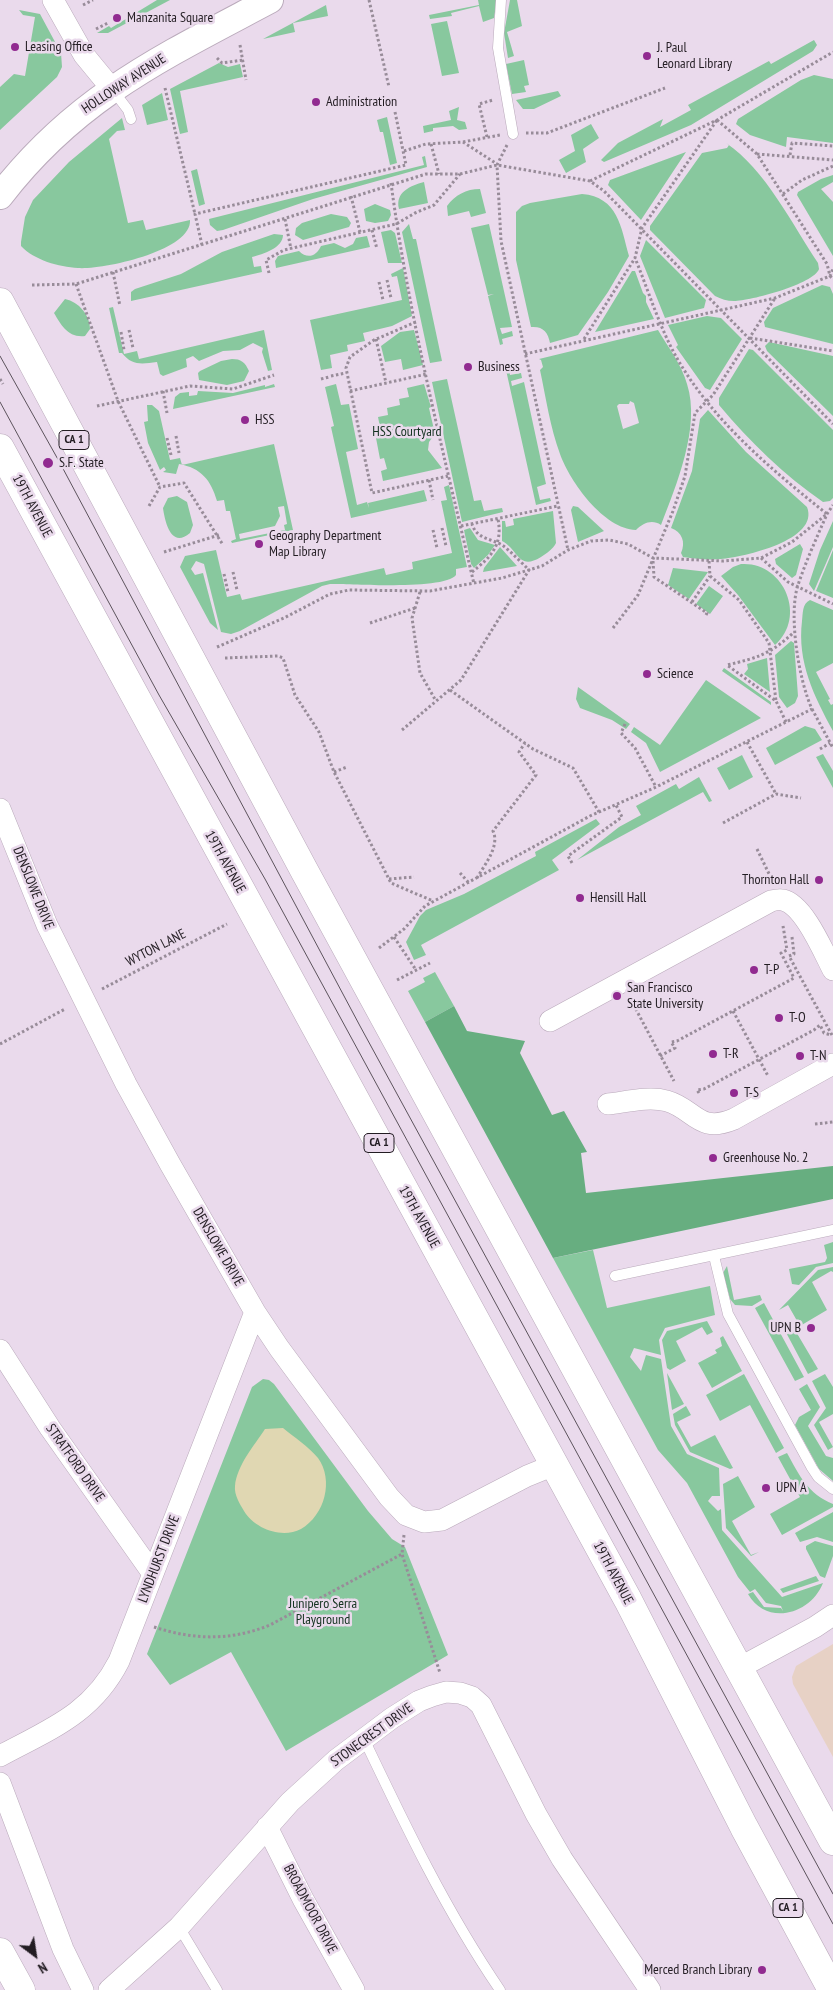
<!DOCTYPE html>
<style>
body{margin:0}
#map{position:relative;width:833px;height:1990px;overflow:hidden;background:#eadaec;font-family:"PT Sans Narrow",sans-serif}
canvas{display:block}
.north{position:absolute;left:10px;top:1930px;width:50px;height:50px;-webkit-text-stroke:4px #eadaec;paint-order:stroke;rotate:149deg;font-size:14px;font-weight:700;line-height:20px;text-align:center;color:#231d23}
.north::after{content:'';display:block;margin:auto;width:18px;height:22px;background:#231d23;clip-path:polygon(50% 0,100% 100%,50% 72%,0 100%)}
</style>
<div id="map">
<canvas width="833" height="1990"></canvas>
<div class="north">N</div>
</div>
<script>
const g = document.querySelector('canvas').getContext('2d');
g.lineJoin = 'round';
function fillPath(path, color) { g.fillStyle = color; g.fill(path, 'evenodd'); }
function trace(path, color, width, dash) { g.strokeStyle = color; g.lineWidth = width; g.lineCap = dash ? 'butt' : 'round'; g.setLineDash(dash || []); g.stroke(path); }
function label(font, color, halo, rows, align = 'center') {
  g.font = font + ' "PT Sans Narrow",sans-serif'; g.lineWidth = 5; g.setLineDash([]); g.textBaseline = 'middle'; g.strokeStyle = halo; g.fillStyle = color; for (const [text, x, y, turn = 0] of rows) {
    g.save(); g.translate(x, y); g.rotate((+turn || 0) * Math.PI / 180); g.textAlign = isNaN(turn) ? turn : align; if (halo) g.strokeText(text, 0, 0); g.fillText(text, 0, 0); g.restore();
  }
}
fillPath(new Path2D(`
 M833,1644V1757L793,1684L792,1677L796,1666Z`), '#e7d1c5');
fillPath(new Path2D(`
 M157,0H170L108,33H97L109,26L111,28Z
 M478,0H497L494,18L483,22L479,6L451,13L452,16L430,19L429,15L479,5Z
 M510,0H517L522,26L507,32L514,56L508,58L504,33Z
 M326,5L328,16L293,23L295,32L263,39Z
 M19,10L40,14L61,53L62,67L57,77L0,130V87L14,74L25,76L35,17L23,15Z
 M447,21L459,73L442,76L431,24Z
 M814,40L817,45L813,51L691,125L604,162L601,160L618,143L663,119L660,127L691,110L688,105L769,61L771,64Z
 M524,60L529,85L524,86L526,92L512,94L506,64Z
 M219,63L228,67L240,64L243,77L180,91L188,132L180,134L170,89Z
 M814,75L833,79V143L787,137L786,147L750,135L736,124L738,119L801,80Z
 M558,91L561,96L534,109H523L516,100Z
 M162,93L168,120L147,125L142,105Z
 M459,107L457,120L465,122L467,129L459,130L453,126L433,128V131L424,133L423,126L451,120L449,111Z
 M387,117L397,163L390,165L383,132H380L377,120Z
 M122,118L125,130L117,131L109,139L128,223L143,220L146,230L190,220C192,251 102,270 78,268C59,267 34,260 21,246V242L25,217L33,200L69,162Z
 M591,124L599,138L583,149L586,162L566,173L559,160L575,151L571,135Z
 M726,143C765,169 792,224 818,263L819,269C814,284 750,301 734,301C727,301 721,299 715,296L650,230V226L702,153L727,148L729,145Z
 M686,152L641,220L608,185L610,180Z
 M425,156L427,167L313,199L223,230L217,231L210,225L209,219L424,165L422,157Z
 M197,169L205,204L199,206L191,171Z
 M833,175V182L821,189L833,202V256L797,195L798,192L821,179Z
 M424,182L428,203L399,209C395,192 410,186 424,182Z
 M480,189L486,213L471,217L469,211L448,216L447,206C455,195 466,189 480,189Z
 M582,194C618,197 621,227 629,256L608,292L578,335L550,343C548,332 543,326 531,327L516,260V212L522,206L530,203Z
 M375,204L390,210L391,215L388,221L375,223L366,221L364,209Z
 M331,214L347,217L351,223L349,227L303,240L295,235L296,228L302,223Z
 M409,224L413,239H416L442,361L430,363L402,232Z
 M489,224L512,327L500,328L502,334L512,331L513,336L502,339L503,344L500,345L488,296L494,294L488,295L471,228Z
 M391,230L395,233L402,263H388L381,232Z
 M274,234L283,235C283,248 263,254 252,257L254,267L261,266L262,272L131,301V292L135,289L181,274L222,252Z
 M367,236L370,247L276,268L275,261L278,256L299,251C307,259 316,257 321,246L334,243L345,248L353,244L356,238Z
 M646,240L706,300L704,308L665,318L640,256Z
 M403,268L412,316L392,326L363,333L365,341L347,345L348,351L330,355L332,368L321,370L310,320L402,300L397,276L392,277L391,274Z
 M632,271H635L643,293L646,296V302L654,319L595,332Z
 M822,285L830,287L833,294V344L765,327L764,322L773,308Z
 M65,299C79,302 90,315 90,329L85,336C68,338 61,325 54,313Z
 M113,307L124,354L137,351L139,359L264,330L272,370L268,371L262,352L263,348L253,343L240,350L223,351L199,361L193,356L186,359L187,367L163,376L160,374L157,362C142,364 132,366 122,353H119L109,308Z
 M707,316L721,318L742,339L710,390L705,388L676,347L678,345L668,325Z
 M414,330L423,365L403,370L401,359L385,362L381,346L400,332Z
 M658,330C668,347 682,365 687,384C701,427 676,486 661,525C652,519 643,523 636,530C604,529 570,482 560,454C550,427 546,398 540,370L543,367L541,360L539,359ZM630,401L634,403L639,423L623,429L617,406L619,404H629Z
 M769,342L833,356V416L767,351L765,346Z
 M749,349L753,350L833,430V498L830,501L823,502C784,475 750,442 719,405V398Z
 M232,359C241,359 245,362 249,371L244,381L227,385L199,380L198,373L200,371L221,361Z
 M506,370H509L510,375L521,373L522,378L511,381L512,386L524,382L546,484L537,487L540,500L550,498L551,501L536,505Z
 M447,379L474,501L481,500L484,511L502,508L503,512L462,522L432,382Z
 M274,384L275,387L173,409L175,397L180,393L189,392V396L197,395L198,391L233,393L265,385V387Z
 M336,384L341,405L349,404L358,449L346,452L357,505L367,502L369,508L368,503L424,490L427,501L351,518L331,427L334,426L325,387Z
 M424,384L431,407L429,408L435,434L429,442L428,450L442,468L383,481L381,471L387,469L384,458L380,459L376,438L382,437L378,417L388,415L387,408L400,405L399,399L409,397L407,388Z
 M147,405H152L159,411L170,460L180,458L182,465L274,444L293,530L232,543L231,541L236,539L230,511H226L224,500L217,501C211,480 201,468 179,464L176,474L163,472L166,470L164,467L160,470L148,443L144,422L148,421ZM284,506L287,524L284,525L285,530L240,539L239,534L275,526L280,516L278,507Z
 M708,410L746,452L807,507C820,540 744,557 721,559C709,560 696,559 683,557L681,553C686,542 682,532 671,528L692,471L700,419Z
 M449,485L467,567L456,569V575C445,590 352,584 330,584L322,586L240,631L231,634L221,632L204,564L196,561L191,569L195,575L203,573L218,630L210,623L180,567L185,556L216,550L227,597L240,594L242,600L384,568L386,575L413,569L412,562L452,553L441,501L447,500L444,487Z
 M177,496L187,502L193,525L190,533C171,549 165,522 163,508L168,498Z
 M573,506L578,507L604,531L578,542L571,510Z
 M553,511L556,543C553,549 547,553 541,557C518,571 519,550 502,541V521H505L506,527L514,525L513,519Z
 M833,521V547L814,591L809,584L820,550Z
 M470,528L478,540L495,545L488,555L474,568L471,564L464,530Z
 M800,544L803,549L796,575L792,578L776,564L775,559Z
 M500,547L517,566L483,572L484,568Z
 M833,550V598L816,591Z
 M741,564C783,561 808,616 775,645L738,595L721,576L733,567Z
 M673,568L708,572L689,599L668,585Z
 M709,586L723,596L710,614L696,604Z
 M810,600L833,610V663L816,672L830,699L828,700L831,705L833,704V731C814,696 797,662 802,621C803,613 802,604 810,600Z
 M791,641L794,643L798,696L795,703L787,708L779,697L775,655Z
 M767,658L770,692L744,674L748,669L747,664Z
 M724,668L771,702V705L722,671Z
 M706,680L761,718L660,772L646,743L631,732L634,727L660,745Z
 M578,687L630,724L626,729L612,720L580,708L576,699Z
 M805,726L815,729L822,740L775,765L766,748Z
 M823,754L833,771V788L816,757Z
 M742,755L753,777L729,790L717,768Z
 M699,777L712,801L709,802L703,792L577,860L619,827L641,815L636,806L676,784L679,789Z
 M596,819L600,824L552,860L559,870L421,945L426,955L414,960L406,942L420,916L426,910L464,894L536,856L535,852Z
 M435,972L454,1006L425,1022L408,991L425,982L423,978Z
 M833,1242V1263L816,1267L799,1285L792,1284L789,1269L825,1262L827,1258L824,1245Z
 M593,1250L607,1308L710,1286L715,1315L665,1328L659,1340L661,1355L634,1348L630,1357L641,1371L646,1355L661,1359L671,1426L687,1454L719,1468L720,1496H712L708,1501L718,1511L721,1509L722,1530L782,1597L823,1583C811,1614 767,1627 748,1594L753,1592L764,1607L781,1608L783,1611L781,1606L766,1603L755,1589L750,1592L738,1577L687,1483L658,1450L553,1258Z
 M727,1266L734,1300L760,1295L762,1300L752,1306L735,1305L730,1299L723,1273Z
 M833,1267V1272L831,1271L812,1282L827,1310L800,1326L788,1305L779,1310L818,1270Z
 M764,1303L804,1377L795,1381L755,1308Z
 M707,1321L713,1332L707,1335L702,1327L676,1341L686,1361L670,1370L667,1368L662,1340L667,1331Z
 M786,1321L792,1331L795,1330L818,1369L808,1374L781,1323Z
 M723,1336L742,1371L712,1388L698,1363L717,1353L715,1350L722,1346L720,1338Z
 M667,1373L684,1404L672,1410Z
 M744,1374L784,1448L776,1453L750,1405L720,1421L706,1395Z
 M825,1374L833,1387V1414L819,1422L833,1447L828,1450L814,1425L826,1408L812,1381Z
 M263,1379L269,1380L274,1384L368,1511L392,1539L405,1547L448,1655L286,1751L231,1652L170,1685L147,1654L252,1387Z
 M807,1384L820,1407L808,1426L826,1456L833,1458V1481L819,1469L795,1425L799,1417L811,1410L799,1389Z
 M686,1406L691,1415L677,1422L691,1447L715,1435L733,1468L730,1469L690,1452L675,1425L673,1414Z
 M787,1453C799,1475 808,1494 833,1504V1507L782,1535L770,1514L800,1497L778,1457Z
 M738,1476L755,1507L732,1521L751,1555L759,1552L751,1556L726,1528L723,1484Z
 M833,1512V1542L817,1537L800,1542L795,1533Z
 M815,1541L833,1546V1556L825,1578L820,1576L806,1549V1546Z
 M816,1576L819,1581L783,1593L780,1589Z`), '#88c89e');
fillPath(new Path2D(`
 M454,1006L467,1031L525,1041L520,1053L552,1115L564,1111L587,1152L581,1153L586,1193L833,1166V1199L553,1258L425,1022Z`), '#67ae80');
fillPath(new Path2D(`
 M283,1428C294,1437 309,1447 318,1458C334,1480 325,1515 301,1529C282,1539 255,1529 244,1511C240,1504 234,1495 235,1486C237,1465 254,1446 265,1429Z`), '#e0d7b2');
const service = new Path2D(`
 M501,0L498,48L513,134
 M112,89L128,110L131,119
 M714,1256L728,1314L812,1468L818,1477L833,1489
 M615,1276L833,1230
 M364,1739C405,1825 446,1911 500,1990
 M179,1927L217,1990`);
const minor = new Path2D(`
 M53,0L84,55L112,89
 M0,809L47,925L126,1084L170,1164L255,1312L279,1348L389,1497L406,1515L424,1522L442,1520L527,1476L554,1465
 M550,1021L771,901C775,900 779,899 783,900C804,905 823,951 833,970
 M608,1104C626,1102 649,1096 667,1101C695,1109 698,1134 734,1119L833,1064
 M0,1350L50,1428L153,1574
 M739,1668L815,1627L833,1615
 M0,1756C50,1729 92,1714 119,1661L255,1312
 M0,1783L63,1949L83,1990
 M267,1827L303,1899L354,1990
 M109,1990L179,1927L290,1802L336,1760L392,1718L419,1701L432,1696L446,1692L460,1693L472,1697L481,1705L536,1814L562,1859L650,1990`);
const tertiary = new Path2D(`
 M0,196C76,97 163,57 270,0`);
const primary = new Path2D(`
 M0,1952L21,1990`);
const trunk = new Path2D(`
 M0,302L305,872L833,1841
 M0,448L628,1600L744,1827L832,1990`);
trace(service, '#baaabb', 11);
trace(minor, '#baaabb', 22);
trace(tertiary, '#baaabb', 28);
trace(primary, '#baaabb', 29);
trace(trunk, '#baaabb', 29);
trace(new Path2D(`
 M369,0L389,87
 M83,5L93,0
 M96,29L108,23
 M240,45L246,80
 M217,58L222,63L243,60
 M165,88L195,214
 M717,120L757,154L827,264L830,276L833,279
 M526,133H547L665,88
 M487,137L479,104L493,100
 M463,142L500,135
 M431,144L439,174
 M507,145L497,165L501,241L568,550
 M404,151L426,144L463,142L497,164
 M757,154L833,160
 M790,155L792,143L833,146
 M590,181L717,120L833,52
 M391,183C409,318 443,451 474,584
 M783,194L802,180L833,166
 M351,196L360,232
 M285,219L291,249
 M372,230L377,249
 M202,245L195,214L406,165L395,112
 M113,272L120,306
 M269,273L266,260L284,250L396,224L415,213L434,205L460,174
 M387,280L391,298
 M379,282L383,300
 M76,284L118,401L160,487
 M32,285L76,284L426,174H460L497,165L590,181L604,191L833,424
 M416,322L374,340L350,357L346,368L372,493L448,476
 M129,330L133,348
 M121,332L124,350
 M750,338L833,351
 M376,339L386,383
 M584,339L635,258L642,228L717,120
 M525,354L775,298L830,276L833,269
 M331,376L346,373
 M0,379L3,384
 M321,379L329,377
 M163,391L167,413
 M350,391L427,374
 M97,406L190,386L233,389L274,375
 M176,436L179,453
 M167,438L171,455
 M429,480L433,500
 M149,506L160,487L184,483L223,545
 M461,526L558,506
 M442,528L446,546
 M433,530L437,548
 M164,552L219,535
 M761,558L788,582L833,604
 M653,561L654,577L707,613L706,615
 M709,561L710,576L739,600L769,643L776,701
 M233,572L237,590
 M472,572C491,557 503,545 498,519
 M224,574L228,592
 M420,592L412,618L420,673L436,701
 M692,602L710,576
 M370,623L415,608
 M613,628L638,595L673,511L685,476L695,413L713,395L775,298
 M217,647L284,618L330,594L349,590L430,591L502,578L542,566L568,550L591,541L609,540L628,544L653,558L723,561L761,558L792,542L827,514C772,470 714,422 678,360C660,329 649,292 635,258
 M225,658L278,656L283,658L295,695L319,732L334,772L391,883L433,901
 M450,690L533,749L573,768L599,812
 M812,709L833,748
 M786,722L776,701L727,665C757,658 771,654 794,632
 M625,724L621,733L635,748L656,787
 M402,730L461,680L529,570C522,563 514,555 506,548C495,538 477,541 472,524
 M747,742L776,794
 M820,749L830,743
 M334,772L347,767
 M723,823L776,794L801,798
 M757,849L772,880
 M572,863L568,856L622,817L616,805
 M460,873L469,883
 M477,878C485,864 500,846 493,831L536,775L519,752L525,743
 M389,879L414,877
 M394,937L416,970
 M792,937L794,954L789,956L833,1037
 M379,948L404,929L425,906L590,816L656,787L812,709C799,681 788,615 798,585C806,561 817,537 827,514L833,505
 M397,980L430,963
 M102,989L227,924
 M631,1000L674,1081
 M733,1011L768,1076
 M0,1044L65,1009
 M660,1056L675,1048L671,1042L677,1041L794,978L781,953L787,950L783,926
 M699,1093L697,1090L704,1089L814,1030L820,1025L824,1033L831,1035
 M815,1124L833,1122
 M404,1535L402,1554L440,1673
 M154,1627C194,1640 231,1641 270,1625L402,1554`), '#988c99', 3, [2.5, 2.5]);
trace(service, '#fff', 10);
trace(minor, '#fff', 21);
trace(tertiary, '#fff', 26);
trace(primary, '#fff', 28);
trace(trunk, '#fff', 28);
trace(new Path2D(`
 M0,356L60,463L360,1026L833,1894
 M0,402L159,695L265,879L833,1924`), '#5c535c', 1);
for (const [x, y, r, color] of [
 [117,18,5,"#912a90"],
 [15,47,5,"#912a90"],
 [647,56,5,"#912a90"],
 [316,102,5,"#912a90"],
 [468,367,5,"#912a90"],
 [245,420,5,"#912a90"],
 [48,463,6,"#912a90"],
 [259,544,5,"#912a90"],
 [647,674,5,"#912a90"],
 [819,880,5,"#912a90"],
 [580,898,5,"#912a90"],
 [754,970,5,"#912a90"],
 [617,996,5,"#912a90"],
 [779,1018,5,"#912a90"],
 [713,1054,5,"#912a90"],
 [800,1056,5,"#912a90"],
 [734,1093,5,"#912a90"],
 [713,1158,5,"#912a90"],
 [811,1328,5,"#912a90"],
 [766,1488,5,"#912a90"],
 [762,1970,5,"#912a90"]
]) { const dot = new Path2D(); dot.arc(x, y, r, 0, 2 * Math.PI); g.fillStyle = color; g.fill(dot); trace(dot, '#eadaec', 2); }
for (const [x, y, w] of [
 [74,440,30],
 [379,1143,30],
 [788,1908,30]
]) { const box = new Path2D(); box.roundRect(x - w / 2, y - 9.5, w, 19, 4); g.fillStyle = '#eadaec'; g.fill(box); trace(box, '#231d23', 1); }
label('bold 12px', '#231d23', null, [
 ["CA 1",74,440],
 ["CA 1",379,1143],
 ["CA 1",788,1908]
]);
label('14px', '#231d23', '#eadaec', [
 ["Manzanita Square",127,18],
 ["Leasing Office",25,47],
 ["J. Paul",657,48],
 ["Leonard Library",657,64],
 ["Administration",326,102],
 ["Business",478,367],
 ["HSS",255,420],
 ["S.F. State",59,463],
 ["Geography Department",269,536],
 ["Map Library",269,552],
 ["Science",657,674],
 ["Thornton Hall",809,880,"right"],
 ["Hensill Hall",590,898],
 ["T-P",764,970],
 ["San Francisco",627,988],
 ["State University",627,1004],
 ["T-O",789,1018],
 ["T-R",723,1054],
 ["T-N",810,1056],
 ["T-S",744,1093],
 ["Greenhouse No. 2",723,1158],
 ["UPN B",801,1328,"right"],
 ["UPN A",776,1488],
 ["Merced Branch Library",752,1970,"right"]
], 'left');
label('14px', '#231d23', '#eadaec', [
 ["HOLLOWAY AVENUE",124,84,-33],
 ["19TH AVENUE",32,506,62],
 ["19TH AVENUE",225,862,61],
 ["DENSLOWE DRIVE",33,888,68],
 ["WYTON LANE",156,948,-27],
 ["19TH AVENUE",419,1217,61],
 ["DENSLOWE DRIVE",218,1247,60],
 ["STRATFORD DRIVE",75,1463,55],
 ["LYNDHURST DRIVE",159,1559,-69],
 ["19TH AVENUE",613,1573,62],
 ["STONECREST DRIVE",372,1735,-36],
 ["BROADMOOR DRIVE",310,1909,62]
]);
label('14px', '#13321f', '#eadaec', [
 ["HSS Courtyard",407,432],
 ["Junipero Serra",323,1604],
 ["Playground",323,1620]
]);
</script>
